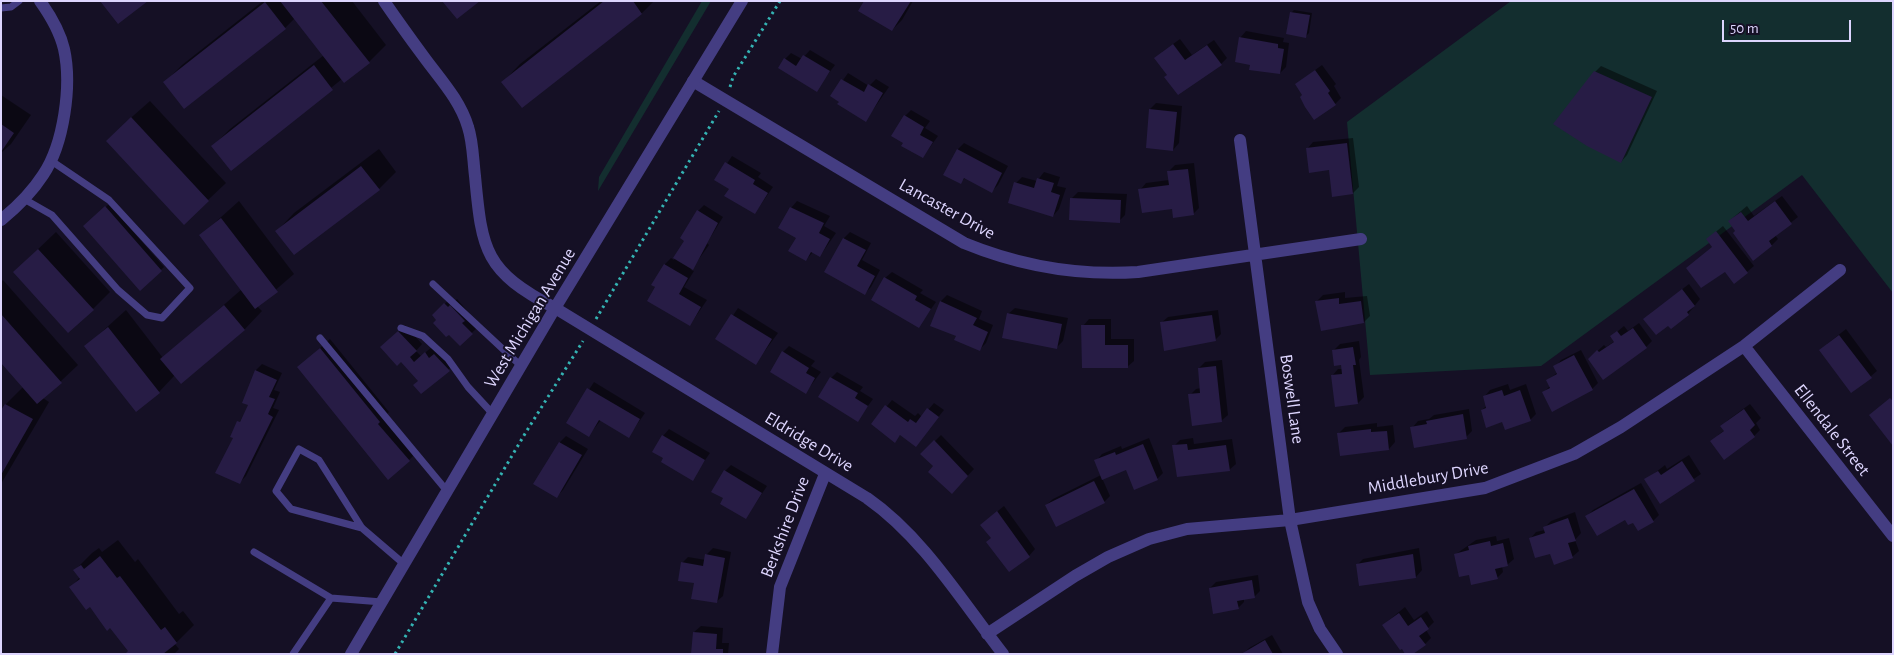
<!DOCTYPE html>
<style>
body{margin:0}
#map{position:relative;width:1894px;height:655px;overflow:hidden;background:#151025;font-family:"Alegreya Sans",sans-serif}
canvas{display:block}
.frame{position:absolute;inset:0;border:2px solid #ddd5fe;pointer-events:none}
.scale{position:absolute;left:1722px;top:20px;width:129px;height:22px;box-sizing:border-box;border:2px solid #ddd5fe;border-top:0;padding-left:6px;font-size:15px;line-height:18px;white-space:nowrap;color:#ddd5fe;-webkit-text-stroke:4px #151025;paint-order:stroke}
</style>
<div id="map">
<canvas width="1894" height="655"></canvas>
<div class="frame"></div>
<div class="scale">50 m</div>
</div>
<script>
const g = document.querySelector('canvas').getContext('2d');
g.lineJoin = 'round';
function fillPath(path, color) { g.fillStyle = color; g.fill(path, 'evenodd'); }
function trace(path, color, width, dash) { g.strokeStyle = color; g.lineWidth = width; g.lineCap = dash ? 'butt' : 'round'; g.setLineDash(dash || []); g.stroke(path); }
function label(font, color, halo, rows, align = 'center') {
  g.font = font + ' "Alegreya Sans",sans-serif'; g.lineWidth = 4; g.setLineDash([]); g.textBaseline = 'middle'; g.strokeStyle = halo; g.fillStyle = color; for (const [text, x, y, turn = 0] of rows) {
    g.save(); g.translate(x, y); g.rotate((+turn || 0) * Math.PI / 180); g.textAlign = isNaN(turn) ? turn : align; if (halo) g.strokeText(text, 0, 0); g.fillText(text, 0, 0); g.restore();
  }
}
fillPath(new Path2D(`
 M702,1H711L598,191L599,177Z
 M1511,1H1893V293L1802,175L1541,366L1370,375L1347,122Z`), '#132e2f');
fillPath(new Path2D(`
 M263,1H352L386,45L369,62L342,79L231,169L213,146L230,129L324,55L295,18L285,28L165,82L182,65Z
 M601,1H654L642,13L522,106L503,82L520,64Z
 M866,1H913L902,20L892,30Z
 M1294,10L1312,13L1309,33L1306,36L1291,13Z
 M1246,31L1284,38L1283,42L1289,43L1286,67L1280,73L1252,64L1240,38Z
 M1180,39L1192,55L1214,40L1227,58L1221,64L1168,74L1162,52Z
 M810,50L835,65L816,90L785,59L791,53L802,59Z
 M1322,65L1336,84L1334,86L1341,98L1335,104L1304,95L1296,84Z
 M1601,66L1657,91L1627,155L1621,162L1595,72Z
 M848,73L869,86L876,79L889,87L866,120L832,96Z
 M1,95L31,115L11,144L1,153Z
 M150,101L226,183L208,200L125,123Z
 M1156,103L1182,106L1179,143L1173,150L1150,109Z
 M911,110L930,121L925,128L938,136L923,157L905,116Z
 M1353,138L1359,187L1353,193L1307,149L1313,142Z
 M964,143L1008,166L998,185L992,191L966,177L960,183L944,174L958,149Z
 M379,149L396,172L379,189L277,231L294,213Z
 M732,156L761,173L758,177L773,187L755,213L731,188L716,180Z
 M1194,163L1199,208L1193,214L1173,207L1140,190L1146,183L1169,180L1168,172L1175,165Z
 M1044,172L1060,177L1057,186L1066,188L1059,209L1053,216L1016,183L1022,177L1037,181Z
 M1078,192L1127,194L1125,215L1119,221L1072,198Z
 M1782,196L1798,217L1775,235L1778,239L1772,245L1753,259L1729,221L1747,206L1754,216Z
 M239,201L294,274L257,306L262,311L245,329L181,382L175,375L159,392L86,346L126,310L163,358L242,289L201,235Z
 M797,201L830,216L824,226L836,233L820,256L813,252L806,260L797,237L791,208Z
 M109,204L164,267L141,289L85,226Z
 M704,205L723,217L707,243L709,245L691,270L694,271L684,287L707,300L690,325L653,285L665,264L671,258L674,260L686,240L698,211Z
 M1723,226L1754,266L1735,282L1707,239Z
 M56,232L110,292L93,309L14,272Z
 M850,232L871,243L862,260L880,270L871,287L865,293L825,272L844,238Z
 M892,272L923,290L920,293L936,302L919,326L885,278Z
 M3,280L78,365L43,398L49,402L1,484V412L6,404L23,387L1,362V282Z
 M1689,284L1700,299L1688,314L1651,313Z
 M1345,292V298L1367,296L1370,316L1364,322L1317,301L1323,295Z
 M947,295L982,311L979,319L993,325L986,343L980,349L957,336L931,325L941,301Z
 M451,298L454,302L457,299L470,314L468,316L478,327L460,344L433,315Z
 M738,308L778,333L756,363L717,339Z
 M1015,308L1068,318L1063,341L1057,347L1008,314Z
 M1218,310L1221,334L1215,340L1161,323L1168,317Z
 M1089,319H1111V339H1134V361L1127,367L1083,326Z
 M1639,323L1652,341L1646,347L1589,359L1604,345L1606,347L1615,341L1612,336L1624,326L1628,331Z
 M405,325L422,344L416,351L421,356L432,347L455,364L421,393L419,381L388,341Z
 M1846,329L1877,371L1852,392L1827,344Z
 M330,339L389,412L387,414L418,451L409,460L299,367Z
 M1359,341L1361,357L1359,360L1364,397L1358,403L1332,376L1338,369H1343L1334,350L1340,344Z
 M789,346L815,361L811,366L821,372L806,392L783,352Z
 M1581,350L1598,383L1592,389L1544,392L1550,386L1548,380L1558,372L1555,367L1561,360Z
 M1222,360L1228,415L1221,421L1190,395L1196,389L1201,388L1199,368L1205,362Z
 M262,364L282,373L274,390L280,392L273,408L279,410L246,476L240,482L234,437L232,436L249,405L244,402L256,370Z
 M837,372L863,387L860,391L873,399L857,421L831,378Z
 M594,382L645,413L629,436L601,420L589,435L568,422Z
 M1508,384L1510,390L1526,384L1536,414L1530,420L1503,421L1482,410L1487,405L1484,397L1490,390Z
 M892,400L915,416L918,413L922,417L934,403L944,410L916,445L901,434L895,441L873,423Z
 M1750,404L1761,418L1756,423L1760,430L1754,436L1718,435L1725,430L1722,426L1728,420Z
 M1469,409L1472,431L1466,437L1412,428L1418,421L1429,419L1434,415Z
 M1377,423V427L1393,425L1395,442L1389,449L1338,434L1345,427Z
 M669,429L710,453L692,479L665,458L663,436Z
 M941,435L974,469L958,486L922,454Z
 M566,436L588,449L563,490L557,496L535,484L560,442Z
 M1149,438L1163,473L1157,479L1127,468L1102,478L1110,496L1104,502L1046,505L1053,499L1101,475L1096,461L1102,454L1121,446L1122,449Z
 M1193,438L1194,444L1232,439L1236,464L1229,470L1174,446L1180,440Z
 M1689,455L1701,474L1660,502L1646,480L1665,465L1667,469Z
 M731,465L767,486L746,518L725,471Z
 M1641,483L1659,515L1653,521L1587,516L1593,510Z
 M1004,506L1035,549L1029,556L992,538L988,519Z
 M1575,512L1581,533L1575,540L1579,551L1572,557L1551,552L1530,539L1536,532L1545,530V527L1551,521Z
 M1496,536L1497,541L1509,538L1514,559L1507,565L1502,566L1503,572L1497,578L1470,573L1456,554L1476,540Z
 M118,540L135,562L138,559L179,614L183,611L194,625L175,644L179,649L174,654H126L129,651L111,626L71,587L80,577L75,570L92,553L99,548L102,552Z
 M713,548L731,552L723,596L716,602L696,582L682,563L688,557L706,560V555Z
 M1419,548L1422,570L1416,577L1357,565L1363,559Z
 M1258,575L1260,591L1254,597L1244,599V602L1238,608L1210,588L1216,582Z
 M1405,607L1414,620L1427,611L1434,622L1426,630L1431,638L1425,644L1383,625Z
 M701,626L723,628L722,643H729L728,654H693L694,632Z
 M1272,635L1283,654H1243L1249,648Z`), '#0007');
fillPath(new Path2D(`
 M100,1H148L118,24Z
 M280,1H321L370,63L344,83Z
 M442,1H480L457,19Z
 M604,1H633L642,14L522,108L501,82Z
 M864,1H911L892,31L858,11Z
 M265,2L286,29L184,109L163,82Z
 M1290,12L1310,15L1306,38L1286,34Z
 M1239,37L1278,44V48L1284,49L1280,74L1249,70L1250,65L1235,62Z
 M1173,44L1185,60L1207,45L1222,65L1178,95L1164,77L1167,75L1154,58Z
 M803,55L830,71L817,92L778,68L784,58L796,66Z
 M314,65L333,90L231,171L211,146Z
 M1315,70L1330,91L1328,93L1336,105L1314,120L1305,107L1300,97L1302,95L1295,84Z
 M1594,71L1652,97L1621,163L1587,146L1553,124Z
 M841,79L864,92L868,84L883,93L866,122L837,104L839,102L830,96Z
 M1149,109L1177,112L1173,151L1146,148Z
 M904,115L924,127L920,135L933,142L923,158L901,146L903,143L891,136Z
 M131,117L209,201L184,225L106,141Z
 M1,124L14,133L1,152Z
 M1347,143L1353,194L1332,197L1329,170L1309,173L1306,148Z
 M957,149L1002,173L992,193L964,178L961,184L943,175Z
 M725,162L755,180L753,184L768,193L755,214L724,196L729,189L714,180Z
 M361,166L380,190L294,255L275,231Z
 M1188,169L1194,215L1173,218L1172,209L1142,213L1138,189L1169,185L1167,171Z
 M1037,178L1054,183L1051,192L1060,195L1053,217L1008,203L1014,182L1034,188Z
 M1070,198L1121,200L1120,223L1069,220Z
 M1775,201L1792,224L1769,241L1772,246L1753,261L1733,233L1735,231L1728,221L1741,212L1748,221Z
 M105,206L162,271L140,291L83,226Z
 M790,207L824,223L819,233L830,239L820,257L811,252L806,261L788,251L796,238L778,228Z
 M697,210L718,223L693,270L673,258L684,241L680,238Z
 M221,218L278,292L255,309L199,235Z
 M1716,231L1748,273L1734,284L1725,272L1701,288L1686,268L1712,247L1706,239Z
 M843,238L866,250L857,266L875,276L865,295L824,272Z
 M38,249L94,310L68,333L13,272Z
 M664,264L688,278L679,294L701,307L690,326L647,301L655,287L651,285Z
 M884,277L917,296L915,300L931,309L919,328L871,300Z
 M1682,289L1695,306L1687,312L1689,315L1671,329L1668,326L1656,335L1643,319Z
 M1339,298V304L1361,301L1364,323L1321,331L1315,301Z
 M940,301L977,318L973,325L988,332L980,351L954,340L956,336L930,326Z
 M444,303L448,307L450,305L465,321L462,323L473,334L460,346L449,335L446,337L433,323L436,320L432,315Z
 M224,305L245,330L181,384L160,359Z
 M1007,313L1062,324L1057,349L1002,338Z
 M1,314L62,383L37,404L1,363Z
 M731,314L772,339L756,365L715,339Z
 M1212,315L1216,341L1164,351L1160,322Z
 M1081,325H1105V345H1128V368H1082Z
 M108,327L160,393L136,412L84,346Z
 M1633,328L1647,348L1603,380L1588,359L1597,350L1599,352L1614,342L1610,336L1617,331L1621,336Z
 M398,331L417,351L410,357L414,362L425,352L429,358L434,354L450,371L421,394L413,385L418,381L401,362L397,366L380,347Z
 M1839,335L1872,378L1851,393L1819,350Z
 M1353,347L1356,365H1353L1358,404L1335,407L1331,375L1342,374L1341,365L1334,366L1332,350Z
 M320,348L380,422L378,424L410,461L388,480L297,367Z
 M782,351L809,368L806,373L815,378L806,394L770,372Z
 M1574,355L1593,390L1552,412L1542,392L1550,388L1546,380L1557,374L1553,366Z
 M1216,366L1222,422L1192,426L1188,394L1200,393L1198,368Z
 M255,370L277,380L269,397L275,399L268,414L273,417L240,484L215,473L233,438L230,437L237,421L240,422L248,405L242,403Z
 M830,377L858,393L855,398L868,406L858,422L818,397Z
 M587,388L640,419L629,438L599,420L589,437L566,423Z
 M1502,390L1504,396L1520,390L1531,421L1505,430L1502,422L1486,428L1481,410L1486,408L1483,396Z
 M1890,398L1893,401V446L1869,415Z
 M5,404L33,419L1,475V410Z
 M885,405L908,422L910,419L916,423L927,408L939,417L916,447L900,435L895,443L871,424Z
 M1744,409L1755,425L1750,430L1755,437L1724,460L1710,441L1724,431L1720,426Z
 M1463,414L1467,439L1414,448L1410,427L1427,424L1426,421Z
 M1371,429V432L1387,431L1389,450L1340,456L1337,433Z
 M662,435L705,460L693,481L661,462L663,458L652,452Z
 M934,440L968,476L952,494L928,472L933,466L920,454Z
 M559,442L582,455L557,498L533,484Z
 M1143,444L1158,480L1134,490L1126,470L1102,480L1094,460L1115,452L1116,455Z
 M1187,444L1188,450L1226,445L1230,471L1177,477L1172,445Z
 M1682,461L1695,481L1660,504L1644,479L1658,471L1661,475Z
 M724,470L762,493L746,519L720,504L723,498L711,492Z
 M1094,481L1105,503L1056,527L1045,505Z
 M1634,489L1654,522L1638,531L1633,523L1628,525L1625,520L1597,536L1585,516Z
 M997,511L1030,557L1009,572L986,542L991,538L980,525Z
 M1568,518L1576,541L1568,543L1573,558L1554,565L1550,554L1535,558L1529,538L1545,533L1543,527Z
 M1490,541L1491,546L1503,543L1508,566L1495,569L1498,579L1471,585L1469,575L1459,577L1454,554L1469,550L1468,546Z
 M705,554L725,558L717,603L691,599L694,583L678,581L681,562L703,566Z
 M1413,554L1416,578L1359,586L1356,564Z
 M100,556L117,578L120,576L161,630L165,627L177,643L163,654H125L128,651L110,628L107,631L90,607L86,610L69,587L80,579L73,570L81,565L84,569Z
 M1252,580L1255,598L1237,601L1239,609L1213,614L1209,588Z
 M1399,613L1408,626L1421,617L1429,629L1419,636L1426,645L1413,654H1405L1402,649L1400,650L1382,625Z
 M693,632L717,634L716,649H723V654H691Z
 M1265,640L1273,654H1241Z`), '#271c45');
trace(new Path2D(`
 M730,87L733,77L780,1
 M596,319L719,111
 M395,654L526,432L583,341`), '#34b3b3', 3, [2.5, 4]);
trace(new Path2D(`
 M1,8L11,7L19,1
 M24,199L52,215L118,290L147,315L162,318L190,288L109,200L50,160
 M433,284L521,366
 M401,328L423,336L448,359L468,387L493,414
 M320,338L447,491
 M362,528L291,509L276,491L299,449L319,460L362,528L404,564
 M254,552L331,598
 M293,654L331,598L382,602`), '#443d82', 7);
trace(new Path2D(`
 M384,1C397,20 410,38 424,57C440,79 460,100 468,127C473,142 473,160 475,176C482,252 485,271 555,308L867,498C923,537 961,600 1003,654
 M693,81L964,243C1020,266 1077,276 1138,272L1361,239
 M1240,140L1290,520L1308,602L1320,629L1337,654
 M1,220C17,207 32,192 43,175C64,144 72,85 64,49C60,32 50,15 40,1
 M1744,346L1893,536
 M987,634L1075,576L1108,557L1149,539L1187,529L1290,520L1485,488L1574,454L1621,427L1744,346L1840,270
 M772,654L780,587L825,474`), '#443d82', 12);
trace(new Path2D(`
 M351,654L555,308L742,1`), '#443d82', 12);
label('18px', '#ddd5fe', '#151025', [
 ["Lancaster Drive",947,209,29],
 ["West Michigan Avenue",530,318,-59],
 ["Boswell Lane",1292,399,82],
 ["Ellendale Street",1832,430,52],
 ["Eldridge Drive",809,442,31],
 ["Middlebury Drive",1428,478,-10],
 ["Berkshire Drive",785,527,-69]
]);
</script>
